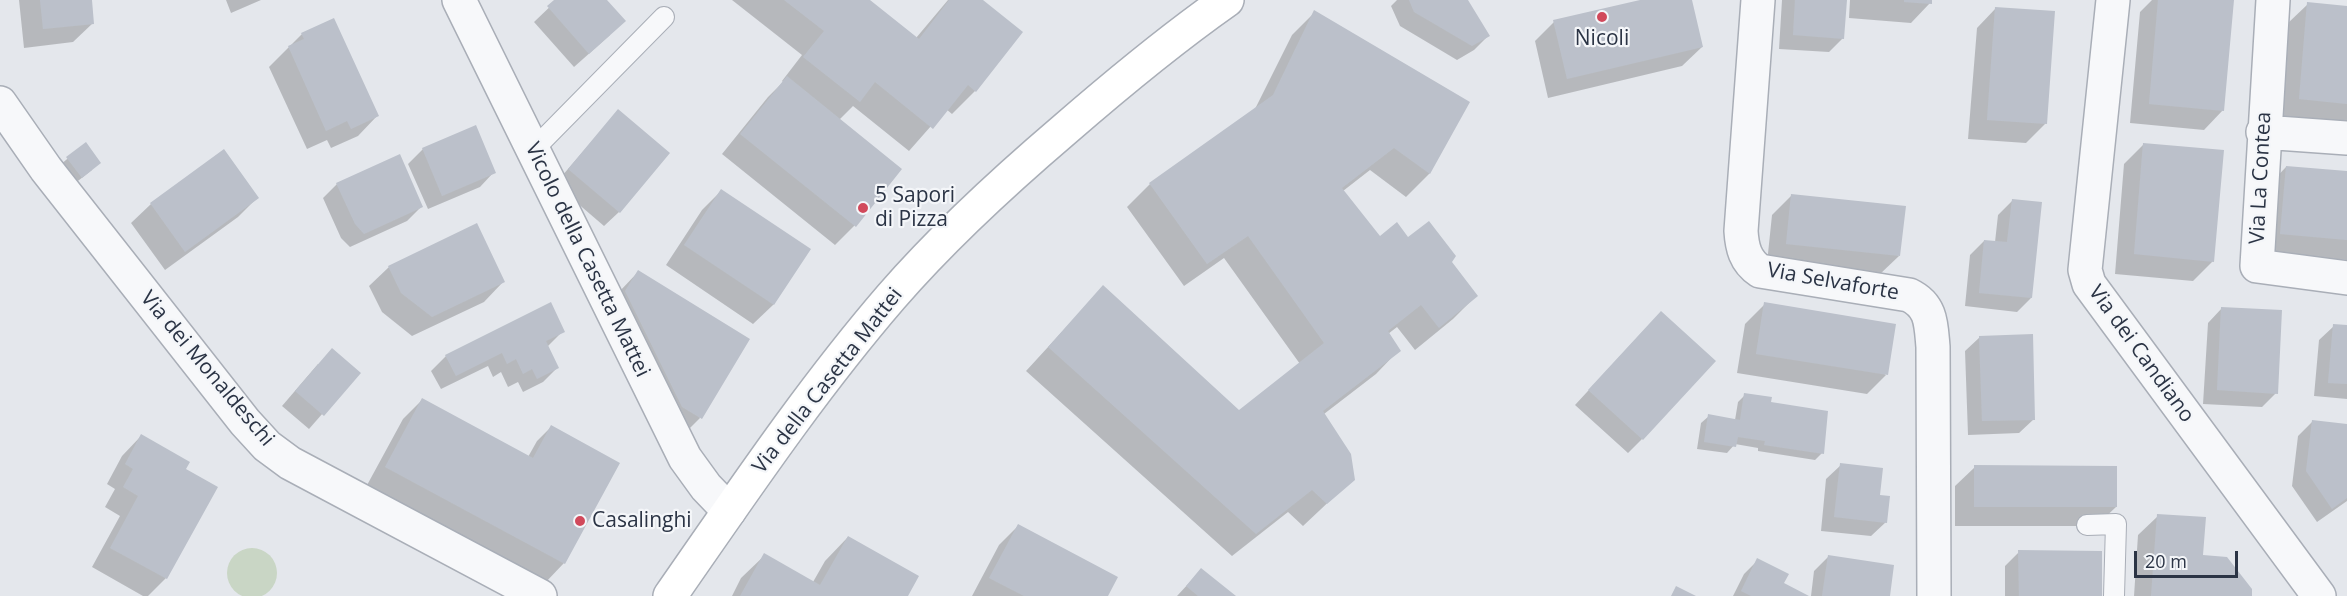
<!DOCTYPE html>
<style>
body{margin:0}
#map{position:relative;width:2347px;height:596px;overflow:hidden;background:#e4e7ec;font-family:"Open Sans",sans-serif}
canvas{display:block}
.scale{position:absolute;left:2134px;top:551px;width:104px;height:27px;box-sizing:border-box;border:3px solid #2b3445;border-top:0;padding-left:8px;font-size:18px;line-height:21px;white-space:nowrap;color:#2b3445;-webkit-text-stroke:4px #f4f6f9;paint-order:stroke}
</style>
<div id="map">
<canvas width="2347" height="596"></canvas>
<div class="scale">20 m</div>
</div>
<script>
const g = document.querySelector('canvas').getContext('2d');
g.lineJoin = 'round';
function fillPath(path, color) { g.fillStyle = color; g.fill(path, 'evenodd'); }
function trace(path, color, width, dash) { g.strokeStyle = color; g.lineWidth = width; g.lineCap = dash ? 'butt' : 'round'; g.setLineDash(dash || []); g.stroke(path); }
function label(font, color, halo, rows, align = 'center') {
  g.font = font + ' "Open Sans",sans-serif'; g.lineWidth = 4.5; g.setLineDash([]); g.textBaseline = 'middle'; g.strokeStyle = halo; g.fillStyle = color; for (const [text, x, y, turn = 0] of rows) {
    g.save(); g.translate(x, y); g.rotate((+turn || 0) * Math.PI / 180); g.textAlign = isNaN(turn) ? turn : align; if (halo) g.strokeText(text, 0, 0); g.fillText(text, 0, 0); g.restore();
  }
}
fillPath(new Path2D(`
 M227 573a25 25 0 1 1 50 0a25 25 0 1 1-50 0Z`), '#c9d6c5');
fillPath(new Path2D(`
 M19,0H90L93,23L73,42L24,48Z
 M226,0H261L231,13Z
 M557,0H605L610,35L574,67L534,22Z
 M732,0H867L916,38L948,0H980L975,91L952,114L946,109L909,151L853,106L839,120L900,170L854,226L835,245L722,154L768,97L783,82L782,81L802,55Z
 M1397,0H1466L1488,36L1474,50L1457,60L1400,26L1391,6Z
 M1647,0H1690L1702,47L1682,66L1548,98L1535,41L1554,22Z
 M1782,0H1845L1843,38L1829,52L1779,49Z
 M1850,0H1931L1930,3L1911,23L1849,18Z
 M2152,0H2233L2223,110L2204,130L2130,123L2140,12Z
 M2308,4L2347,7V124L2280,118L2288,23Z
 M1996,8L2046,123L2026,143L1968,139L1977,28Z
 M1315,12L1468,103L1429,174L1406,197L1370,170L1343,191L1379,238L1408,240L1450,262L1476,296L1453,319L1415,350L1397,327L1388,334L1399,350L1376,374L1324,414L1353,479L1303,526L1288,512L1232,556L1026,371L1103,287L1239,412L1300,364L1224,258L1184,286L1127,207L1150,184L1255,109L1292,35Z
 M302,34L377,116L358,136L331,148L327,140L307,149L269,67Z
 M618,111L619,212L604,226L555,184Z
 M85,144L92,170L74,184L60,165Z
 M2143,145L2213,261L2193,281L2115,274L2124,164Z
 M423,149L494,172L480,187L428,209L408,164Z
 M224,151L257,198L238,217L165,270L131,223L151,204Z
 M2286,167L2347,172V260L2261,253L2267,187Z
 M337,184L421,207L407,221L350,247L341,238L323,198Z
 M721,191L809,250L773,305L753,324L666,265L702,210Z
 M1792,195L1899,256L1879,275L1767,263L1772,215Z
 M2012,201L2031,298L2017,312L1965,306L1970,255L1984,241L1995,242L1998,215Z
 M389,267L503,282L484,302L412,336L382,312L369,286Z
 M638,272L700,418L681,437L619,292Z
 M550,304L563,331L547,347L557,368L543,382L523,392L518,382L508,387L501,372L493,377L488,366L441,389L431,371L446,356Z
 M1765,304L1886,375L1867,394L1737,373L1745,324Z
 M2222,308L2276,393L2262,407L2203,404L2208,323Z
 M2334,326L2347,327V399L2314,396L2319,340Z
 M1647,327L1642,439L1628,453L1575,405Z
 M1980,337L2034,419L2019,433L1968,435L1965,351Z
 M318,364L358,373L309,429L282,406Z
 M1745,395L1769,403L1822,453L1815,460L1758,451V448L1735,444L1727,453L1697,449L1701,423L1709,416L1735,420L1738,402Z
 M422,400L528,457L537,441L551,427L564,563L545,583L366,487L403,419Z
 M2312,422L2347,426V501L2317,522L2292,486L2298,436Z
 M141,436L184,469L166,578L148,596H143L92,567L120,516L105,507L115,489L107,484L122,456Z
 M1841,465L1879,496L1886,522L1871,536L1821,531L1826,479Z
 M1975,467L2116,507L2096,526H1955V486Z
 M2158,516L2250,596H2134L2138,535Z
 M1018,526L1106,596H972L999,545Z
 M848,537L906,596H732L741,578L765,555L813,582L825,561Z
 M2019,552L2100,596H2005V566Z
 M1828,557L1888,596H1811L1814,571Z
 M1758,560L1782,584L1806,596H1733L1744,574Z
 M1201,570L1233,596H1177Z`), '#0003');
fillPath(new Path2D(`
 M40,0H92L94,24L43,29Z
 M554,0H607L626,21L589,54L547,6Z
 M784,0H870L919,39L949,0H983L1023,32L976,92L968,85L933,129L875,82L860,102L803,57L824,31Z
 M1409,0H1468L1490,36L1472,46L1414,12Z
 M1640,0H1692L1703,47L1567,79L1553,20Z
 M1795,0H1847L1844,39L1793,35Z
 M1904,0H1932V4L1904,2Z
 M2158,0H2234L2224,111L2149,104Z
 M2307,2L2347,6V104L2299,99Z
 M1995,7L2055,11L2047,124L1987,120Z
 M1314,10L1470,102L1430,174L1394,148L1342,188L1380,236L1397,222L1408,237L1429,221L1456,256L1452,262L1478,296L1439,328L1421,305L1388,331L1401,351L1323,411L1351,454L1355,480L1327,504L1312,490L1256,534L1048,347L1103,285L1239,410L1324,343L1248,236L1207,264L1149,183L1273,95Z
 M334,18L379,116L351,129L347,121L326,131L288,46L304,39L301,33Z
 M787,76L902,169L856,227L740,134Z
 M618,109L670,153L620,213L568,169Z
 M476,125L496,173L442,196L422,148Z
 M86,142L101,163L82,178L66,157Z
 M2143,143L2224,150L2214,262L2134,254Z
 M224,149L259,198L185,252L150,203Z
 M400,154L423,207L364,234L355,224L336,183Z
 M2286,166L2347,171V240L2280,234Z
 M721,189L811,249L774,305L684,245Z
 M1791,194L1906,206L1900,256L1786,244Z
 M2012,199L2042,202L2032,298L1979,293L1984,240L2007,242Z
 M477,223L505,282L432,317L401,293L388,266Z
 M638,270L750,339L702,419L682,407L625,291Z
 M551,302L565,332L546,341L559,368L537,379L532,369L523,374L516,359L507,364L502,353L456,376L445,355Z
 M1764,302L1896,324L1888,375L1756,354Z
 M2221,307L2282,310L2278,394L2217,390Z
 M1661,311L1716,361L1643,440L1588,390Z
 M2333,324L2347,325V384L2328,383Z
 M2033,334L2035,420L1982,421L1979,336Z
 M332,348L361,373L324,416L295,391Z
 M1744,393L1772,397L1771,402L1828,411L1824,454L1764,445L1765,441L1738,437L1736,447L1704,442L1708,414L1740,420Z
 M422,398L533,458L551,425L620,463L565,564L385,467Z
 M2312,420L2347,424V498L2332,509L2306,471Z
 M141,434L190,462L186,469L218,487L167,579L110,548L138,496L123,487L133,469L125,464Z
 M1840,463L1883,468L1880,495L1890,496L1887,523L1834,517Z
 M1974,465L2117,466V507H1974Z
 M2157,514L2206,517L2203,555L2227,557L2252,589V596H2151Z
 M1018,524L1118,577L1108,596H1024L989,578Z
 M848,536L919,576L908,596H740L764,553L820,585Z
 M2018,550L2102,551V596H2019Z
 M1828,555L1894,565L1890,596H1822Z
 M1757,558L1789,574L1784,583L1809,596H1751L1741,591Z
 M1201,568L1236,596H1198L1186,586Z
 M1676,586L1696,596H1671Z`), '#bbc0ca');
const service = new Path2D(`
 M533,150L664,17
 M2087,525L2116,524L2114,596`);
const minor = new Path2D(`
 M459,0L685,458L706,487L729,511
 M1758,0L1741,231C1742,247 1745,261 1760,271L1909,295C1932,306 1931,325 1933,347L1934,596
 M2113,0L2085,270L2089,284L2319,596
 M2273,0L2257,266L2347,278
 M0,103L46,169L245,422L267,446L290,463L540,596
 M2263,132L2347,138`);
const secondary = new Path2D(`
 M670,596C741,494 810,391 891,297C943,237 1003,182 1064,130C1117,84 1170,40 1227,0`);
trace(service, '#a9aeb7', 22);
trace(minor, '#a9aeb7', 36);
trace(secondary, '#a9aeb7', 36);
trace(service, '#f7f8fa', 20);
trace(minor, '#f7f8fa', 33);
trace(secondary, '#fff', 33);
for (const [x, y, r, color] of [
 [1602,17,6,"#d1495b"],
 [863,208,6,"#d1495b"],
 [580,521,6,"#d1495b"]
]) { const dot = new Path2D(); dot.arc(x, y, r, 0, 2 * Math.PI); g.fillStyle = color; g.fill(dot); trace(dot, '#f4f6f9', 2); }
label('21px', '#2b3445', '#f4f6f9', [
 ["Nicoli",1602,39,"center"],
 ["5 Sapori",875,196],
 ["di Pizza",875,220],
 ["Casalinghi",592,521]
], 'left');
label('21px', '#2b3445', '#f4f6f9', [
 ["Via La Contea",2261,178,-87],
 ["Vicolo della Casetta Mattei",587,260,64],
 ["Via Selvaforte",1833,282,10],
 ["Via dei Candiano",2141,354,54],
 ["Via dei Monaldeschi",207,369,50],
 ["Via della Casetta Mattei",828,381,-52]
]);
</script>
